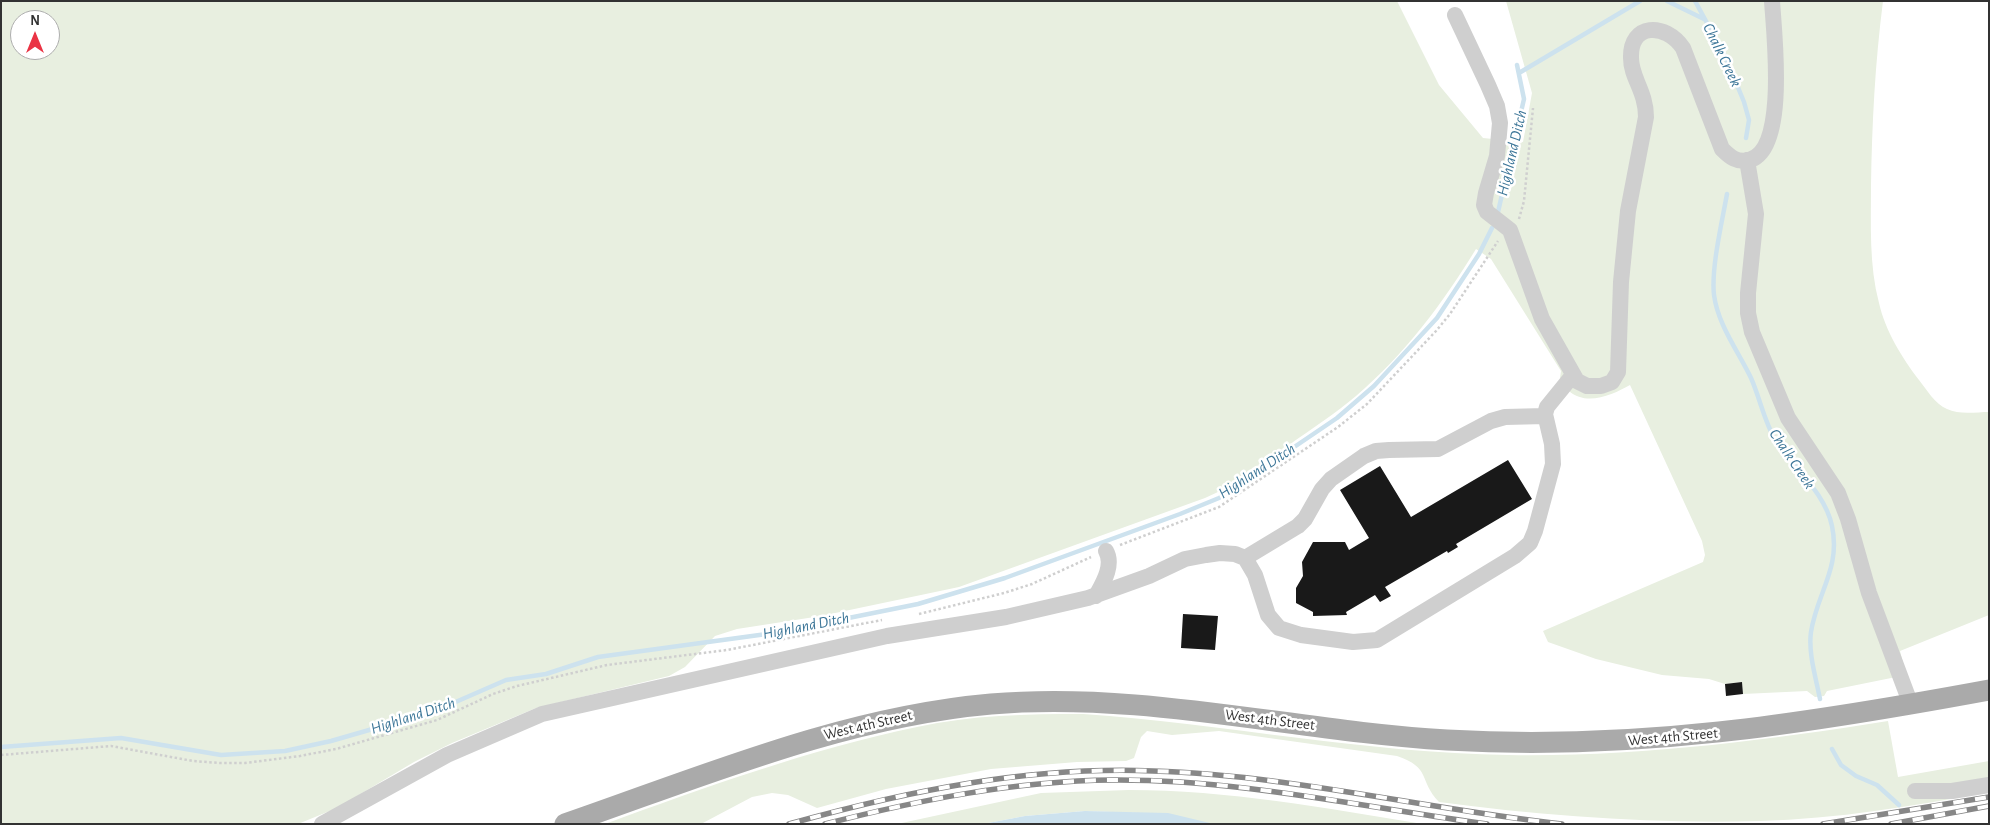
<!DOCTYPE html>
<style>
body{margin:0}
#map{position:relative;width:1990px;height:825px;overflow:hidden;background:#fff;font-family:"Alegreya Sans",sans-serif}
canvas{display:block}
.frame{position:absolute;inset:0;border:2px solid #323232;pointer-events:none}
.north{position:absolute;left:10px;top:10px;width:50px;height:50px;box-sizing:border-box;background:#fff;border:1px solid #adadad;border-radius:50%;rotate:0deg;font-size:14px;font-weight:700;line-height:20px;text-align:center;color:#323232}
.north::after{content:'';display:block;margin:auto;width:18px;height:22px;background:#ea3344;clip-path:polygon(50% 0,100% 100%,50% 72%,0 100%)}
</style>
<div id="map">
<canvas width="1990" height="825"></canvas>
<div class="frame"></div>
<div class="north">N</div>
</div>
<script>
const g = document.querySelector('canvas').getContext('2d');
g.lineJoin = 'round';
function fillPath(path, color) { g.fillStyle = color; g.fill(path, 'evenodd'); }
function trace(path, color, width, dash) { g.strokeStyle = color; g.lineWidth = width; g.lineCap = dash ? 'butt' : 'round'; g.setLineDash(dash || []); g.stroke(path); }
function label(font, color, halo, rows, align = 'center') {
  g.font = font + ' "Alegreya Sans",sans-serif'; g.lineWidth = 5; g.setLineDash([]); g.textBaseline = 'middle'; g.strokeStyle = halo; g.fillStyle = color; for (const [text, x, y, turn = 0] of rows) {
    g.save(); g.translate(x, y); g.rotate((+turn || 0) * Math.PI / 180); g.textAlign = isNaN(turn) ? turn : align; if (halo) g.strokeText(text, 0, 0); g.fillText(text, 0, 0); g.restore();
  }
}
fillPath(new Path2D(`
 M1,1H1397L1439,85L1483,138L1523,142L1532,93L1506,1H1883C1875,64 1872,123 1871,186C1871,225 1869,265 1879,303C1885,330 1902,358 1919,380C1927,390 1935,404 1947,409C1959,415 1976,412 1989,412V615L1900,651L1906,675L1827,691L1824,696L1815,697L1807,691L1743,694L1742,682L1725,684L1709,679L1662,675L1596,659L1548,642L1543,631L1703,562L1705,555L1702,541L1630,385C1614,394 1587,407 1569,391C1566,388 1563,382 1560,378L1561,371L1491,259L1476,249C1443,303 1405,354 1356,396C1335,414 1311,429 1289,445C1262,464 1236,485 1205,498L959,587L821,616L737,629L715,636L685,667L669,676L536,708L452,743L414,762L337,808L298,824H1ZM20,20H50V50H20Z
 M1083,714C1225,724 1365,753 1508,755C1636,757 1762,741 1888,721L1898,777L1989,761V792C1913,806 1837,819 1760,821C1652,824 1545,816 1439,802C1418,780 1432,768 1397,756L1219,731L1172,735L1147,731L1141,737L1134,758L1126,761L1077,762L991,769L886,789L817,808L788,795L772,793L752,797L701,824H605C706,787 811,749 917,727C971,715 1027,714 1083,714Z
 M1129,790C1228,790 1325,808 1423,824H1214L1139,813L1085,811L1025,816L983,824H897L1041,793Z`), '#e8efe0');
fillPath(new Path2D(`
 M1085,811L1168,813L1214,824H983L1025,816Z`), '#cde2ee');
trace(new Path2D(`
 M1667,1L1704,19
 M1695,1L1725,56L1744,102L1749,120L1746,138
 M1519,73L1640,1
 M1727,194C1722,222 1711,268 1714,295C1718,325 1738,351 1751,378C1760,398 1764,422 1776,441C1794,468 1825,493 1832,526C1841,568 1817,593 1811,632C1808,653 1816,678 1820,699
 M1498,212L1524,99L1517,65
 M1,747L121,738L221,755L285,751L331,741L435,711L506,680L546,674L598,657L774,633L918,604L1005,578L1180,514L1219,498L1337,418L1374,386L1437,318L1479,254L1492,228
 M1832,749L1841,765L1856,776L1877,785L1899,805`), '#cde2ee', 4.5);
fillPath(new Path2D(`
 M1508,460L1532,499L1456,544L1458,547L1448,553L1447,551L1385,587L1391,596L1380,602L1375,595L1346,612L1347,615L1313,616V612L1296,603V588L1303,576L1302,562L1313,542H1345L1349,550L1369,538L1340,490L1380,466L1411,517Z
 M1183,614L1218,616L1215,650L1181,648Z
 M1742,682L1743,694L1726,696L1725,684Z`), '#191919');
trace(new Path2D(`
 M1519,219L1524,201L1533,108
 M1120,545L1219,507L1338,427L1367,404L1436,331L1450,314L1498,241
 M919,614L1004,593L1032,584L1091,557
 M1,755L111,746L193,761L220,763H245L300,756L336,749L437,720L493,694L517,686L607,665L727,650L882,620`), '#cfcfcf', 2.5, [2.5, 2.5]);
trace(new Path2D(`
 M1455,15L1488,85L1497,106L1500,123L1497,156L1486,193L1484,205L1487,212L1510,230L1542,319L1577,381L1587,386H1601L1612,382L1618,372L1621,282L1628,211L1646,117C1646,91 1631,78 1631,58C1630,23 1665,22 1683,48L1722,149C1730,157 1737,163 1749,160C1788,151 1774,33 1772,1
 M1747,160L1756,214L1748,293V313L1752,332L1788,418L1838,493L1848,519L1869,593L1911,705
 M1245,558L1298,526L1305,519L1322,489L1331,479L1364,456L1376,451L1389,450L1438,449L1491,421L1505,417L1545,416
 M1096,596C1103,583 1114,565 1106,551
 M1915,791H1952L1989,785
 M322,824L447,755L542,714L887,636L1006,617L1088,598L1149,576L1185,559L1206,555L1220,553L1235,554L1245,558L1255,575L1268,615L1279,628L1301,635L1353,642L1377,640L1515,556L1530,543L1535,531L1553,464L1552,444L1545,414L1547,407L1573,375`), '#cfcfcf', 16);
trace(new Path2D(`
 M565,824C704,776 843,717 991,704C1144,691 1294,731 1447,740C1634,751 1805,724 1989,690`), '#aaa', 21);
const rail = new Path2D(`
 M789,824C907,791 1029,766 1153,771C1290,775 1425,809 1562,824
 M825,824C919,800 1014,781 1112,780C1239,779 1362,807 1487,824
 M1823,824L1989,797
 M1891,824L1989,806`);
trace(rail, '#878787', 5.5);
trace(rail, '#fff', 4, [11]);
label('15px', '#323232', '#fff', [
 ["West 4th Street",1270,720,7],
 ["West 4th Street",868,725,-13],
 ["West 4th Street",1673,737,-5]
]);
label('italic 16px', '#3c7698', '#fff', [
 ["Chalk Creek",1722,55,64],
 ["Highland Ditch",1512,153,-77],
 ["Chalk Creek",1792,459,56],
 ["Highland Ditch",1257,471,-33],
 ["Highland Ditch",806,626,-11],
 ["Highland Ditch",413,716,-18]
]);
</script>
